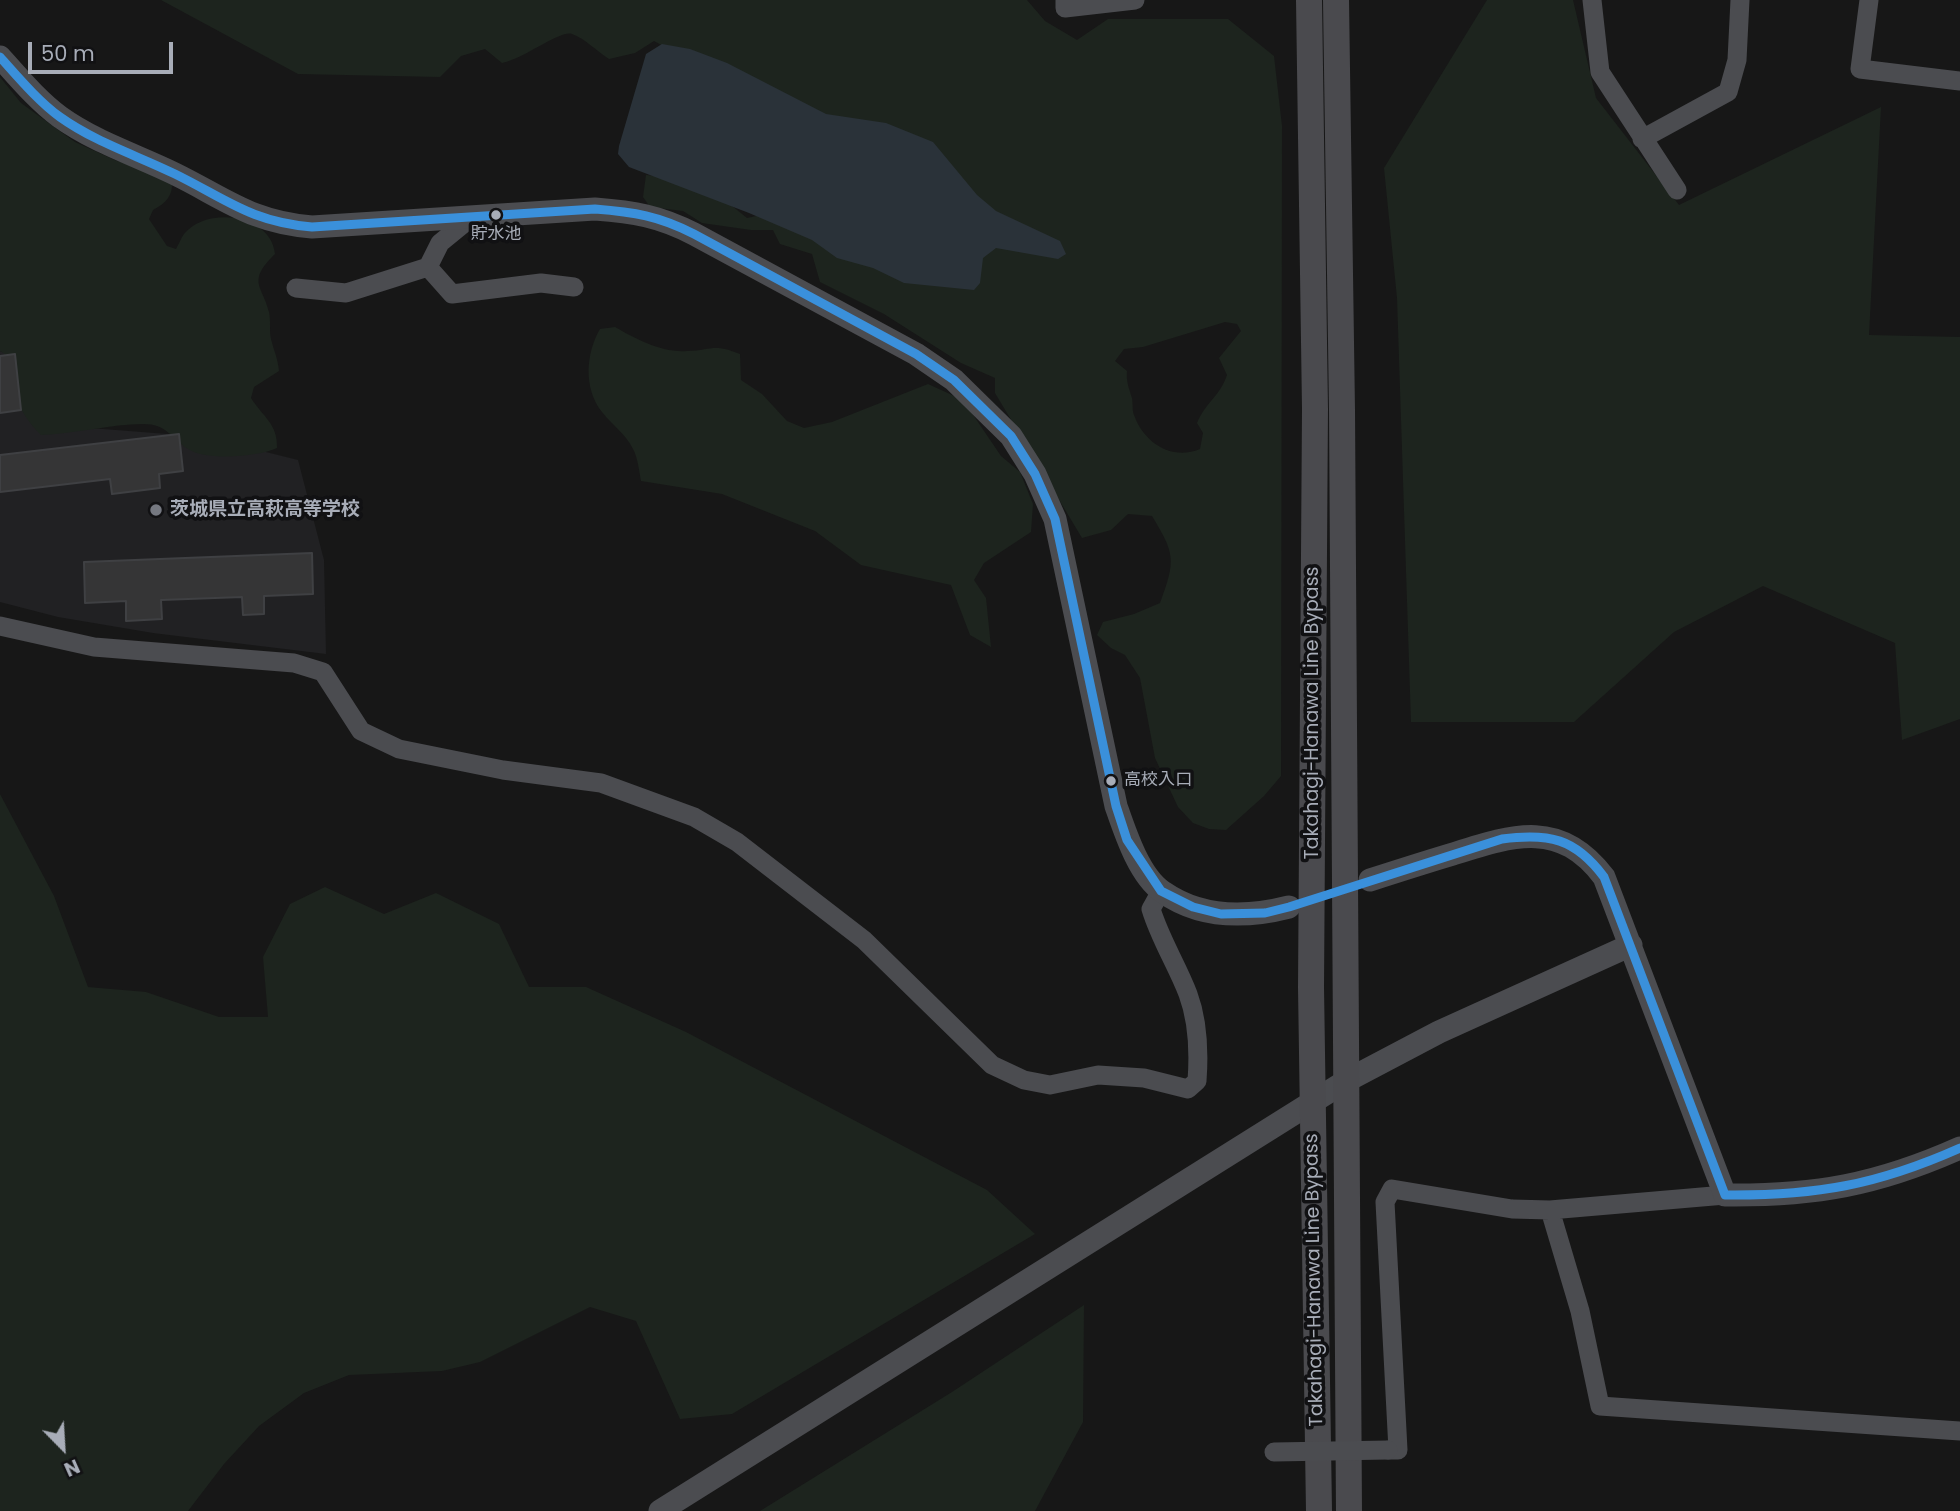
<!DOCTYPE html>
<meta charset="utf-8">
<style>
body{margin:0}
#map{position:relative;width:1960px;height:1511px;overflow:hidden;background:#171717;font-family:Poppins,sans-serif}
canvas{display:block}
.north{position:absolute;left:28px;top:1413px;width:70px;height:70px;-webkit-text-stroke:5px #111113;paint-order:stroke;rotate:156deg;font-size:19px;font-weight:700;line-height:28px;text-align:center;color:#a8adb8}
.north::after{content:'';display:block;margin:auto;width:24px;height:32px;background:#a8adb8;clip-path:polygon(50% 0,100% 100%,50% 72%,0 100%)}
.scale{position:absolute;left:28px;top:42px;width:145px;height:32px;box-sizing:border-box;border:4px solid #a8adb8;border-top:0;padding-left:9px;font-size:21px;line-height:24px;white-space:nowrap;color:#a8adb8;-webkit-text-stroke:5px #111113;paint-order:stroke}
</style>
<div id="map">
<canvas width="1960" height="1511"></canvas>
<div class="north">N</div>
<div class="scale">50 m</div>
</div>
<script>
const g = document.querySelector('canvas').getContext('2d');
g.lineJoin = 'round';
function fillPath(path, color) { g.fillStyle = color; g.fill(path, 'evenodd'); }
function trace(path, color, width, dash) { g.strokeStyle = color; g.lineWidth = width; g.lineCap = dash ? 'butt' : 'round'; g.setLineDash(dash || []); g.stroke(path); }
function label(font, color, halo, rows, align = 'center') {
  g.font = font + ' Poppins,"Noto Sans JP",sans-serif'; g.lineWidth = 7; g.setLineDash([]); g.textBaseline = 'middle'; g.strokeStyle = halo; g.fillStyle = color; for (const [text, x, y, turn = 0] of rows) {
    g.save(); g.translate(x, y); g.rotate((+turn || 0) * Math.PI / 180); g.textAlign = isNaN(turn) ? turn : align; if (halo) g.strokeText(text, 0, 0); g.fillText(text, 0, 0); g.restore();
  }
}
fillPath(new Path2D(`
 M0,351L25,361L90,428L206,437L298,460L324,560L326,654L153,633L58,617L0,602Z`), '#212123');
fillPath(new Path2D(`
 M161,0H1027L1045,21L1077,40L1108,19H1228L1274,56L1282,126L1281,776L1264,796L1226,830L1209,829L1193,823L1178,807L1155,758L1140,678L1125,655L1111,648L1097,635L1103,622L1134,614L1160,603C1176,560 1175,554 1152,516L1128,514L1111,530L1082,538L995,393V378L961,363L884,314L820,282L812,254L780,244L773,230H751L702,223L683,211L650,207L643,197L646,175L700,180L747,218L761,215L665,47L654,41L635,53L609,59C598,52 584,38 572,34C560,30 524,59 502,63L485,49L461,56L440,77L298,74ZM1225,322L1237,324L1241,331L1219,358L1227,375C1220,396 1206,402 1197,423L1203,433L1200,449C1172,461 1144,443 1134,415C1132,410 1133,403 1132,398C1129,388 1126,382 1127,371L1115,361L1124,349L1143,347Z
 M1487,0H1573L1596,98L1679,205L1881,107L1869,335L1960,337V719L1902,740L1895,643L1763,586L1674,632L1574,722H1411L1397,298L1384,168Z
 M0,77L21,103L75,142L117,161L143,166L172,181C173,196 166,203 153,210L149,219L167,246L176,249C179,244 181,238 184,234C206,206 271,213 275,254C246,282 263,286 269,312C271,321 269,331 271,339C274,351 278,359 279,371L254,387L251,398C263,417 278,424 277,448C258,457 206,461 188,449C171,438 167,424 143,424C112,424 74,434 41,435C15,409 13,389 5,354L0,351Z
 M615,327C636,339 662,353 687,351C713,350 713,343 740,354L741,380L762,394L787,421L804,428L832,422L928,384L963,400L1001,456L1020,472L1033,504L1031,532L984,563L974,580L986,598L991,647L970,635L951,585L861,565L815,531L722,494L641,481C639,471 638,458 633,449C625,433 612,425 602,412C583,388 586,353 600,329Z
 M0,794L54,896L88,987L146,992L219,1017H268L263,957L290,904L325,887L384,914L436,893L499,924L529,987H586L686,1032L987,1190L1035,1234L732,1414L680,1419L636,1321L590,1307L480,1362L442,1371L349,1375L304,1393L259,1426L224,1464L188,1511H0Z
 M1084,1305L1083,1422L1035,1511H760L952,1392Z`), '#1d241e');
fillPath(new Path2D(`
 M662,44L690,49L727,63L826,114L886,123L933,142L977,195L996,211L1060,241L1066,254L1058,259L996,248L983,258L980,283L974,290L904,283L873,268L837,258L812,240L749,213L629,167L618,154L619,146L646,54Z`), '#2a3239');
const building = new Path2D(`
 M15,354L21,410L0,413V356Z
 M179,434L183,471L159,474L160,488L112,494L110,479L0,492V455Z
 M312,553L313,594L264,596V614L243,615L242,597L161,600L162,619L126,621V601L85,603L84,562Z`);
fillPath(building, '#353536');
trace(building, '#3f4043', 2);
trace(new Path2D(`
 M1065,0V8L1135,0
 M1592,0L1600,72L1677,190
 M1869,0L1860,69L1960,81
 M1642,139L1728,92L1737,60L1740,0
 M428,267L440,243L473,216
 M296,288L346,293L428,267L452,294L541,283L574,287
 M0,626L94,647L294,663L323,672L361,731L399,749L503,770L601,783L694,817L737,842L864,940L992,1065L1024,1080L1050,1085L1098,1075L1144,1078L1188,1089L1197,1081C1199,1054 1198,1021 1188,994C1177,965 1160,939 1151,909L1161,891
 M1550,1210L1580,1311L1600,1406L1960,1431
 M1388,1450H1398L1385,1202L1392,1189L1512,1209L1550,1210L1725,1195`), '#4b4c50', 19);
trace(new Path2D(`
 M0,57C18,77 38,101 60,117C95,142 136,155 175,174C226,199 251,222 312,227L595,209C634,212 659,216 694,234L916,354L954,380L1011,436L1035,474L1055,519L1116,806C1125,832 1139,876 1163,892C1200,918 1246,918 1289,907
 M1370,880C1398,871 1426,862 1453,854C1513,835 1560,819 1604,877L1725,1195C1815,1196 1877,1185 1960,1148
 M660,1511L1346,1081L1439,1032L1631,945`), '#4b4c50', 23);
trace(new Path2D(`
 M1309,0L1315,409L1311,987L1319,1511
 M1336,0L1342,410L1349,1511`), '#4a4a4e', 26);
trace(new Path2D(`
 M1274,1452L1388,1450`), '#4b4c50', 19);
trace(new Path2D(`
 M0,57C18,77 38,101 60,117C95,142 136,155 175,174C226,199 251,222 312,227L595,209C634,212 659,216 694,234L916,354L954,380L1011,436L1035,474L1055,519L1116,806L1127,840L1161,891L1193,907L1221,914L1265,913L1289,907L1502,839C1549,833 1575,838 1604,877L1725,1195C1815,1196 1877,1185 1960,1148`), '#3a90db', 9);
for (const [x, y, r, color] of [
 [496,215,6,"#a8adb8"],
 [156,510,7,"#757880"],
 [1111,781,6,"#a8adb8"]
]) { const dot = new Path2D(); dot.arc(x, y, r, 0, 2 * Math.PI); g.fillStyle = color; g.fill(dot); trace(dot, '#111113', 2.5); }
label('17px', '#a8adb8', '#111113', [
 ["貯水池",496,235],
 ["高校入口",1124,781,"left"]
]);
label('bold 19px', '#a8adb8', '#111113', [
 ["茨城県立高萩高等学校",170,510]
], 'left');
label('19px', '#a8adb8', '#111113', [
 ["Takahagi-Hanawa Line Bypass",1313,713,-90],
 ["Takahagi-Hanawa Line Bypass",1315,1280,-91]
]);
</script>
